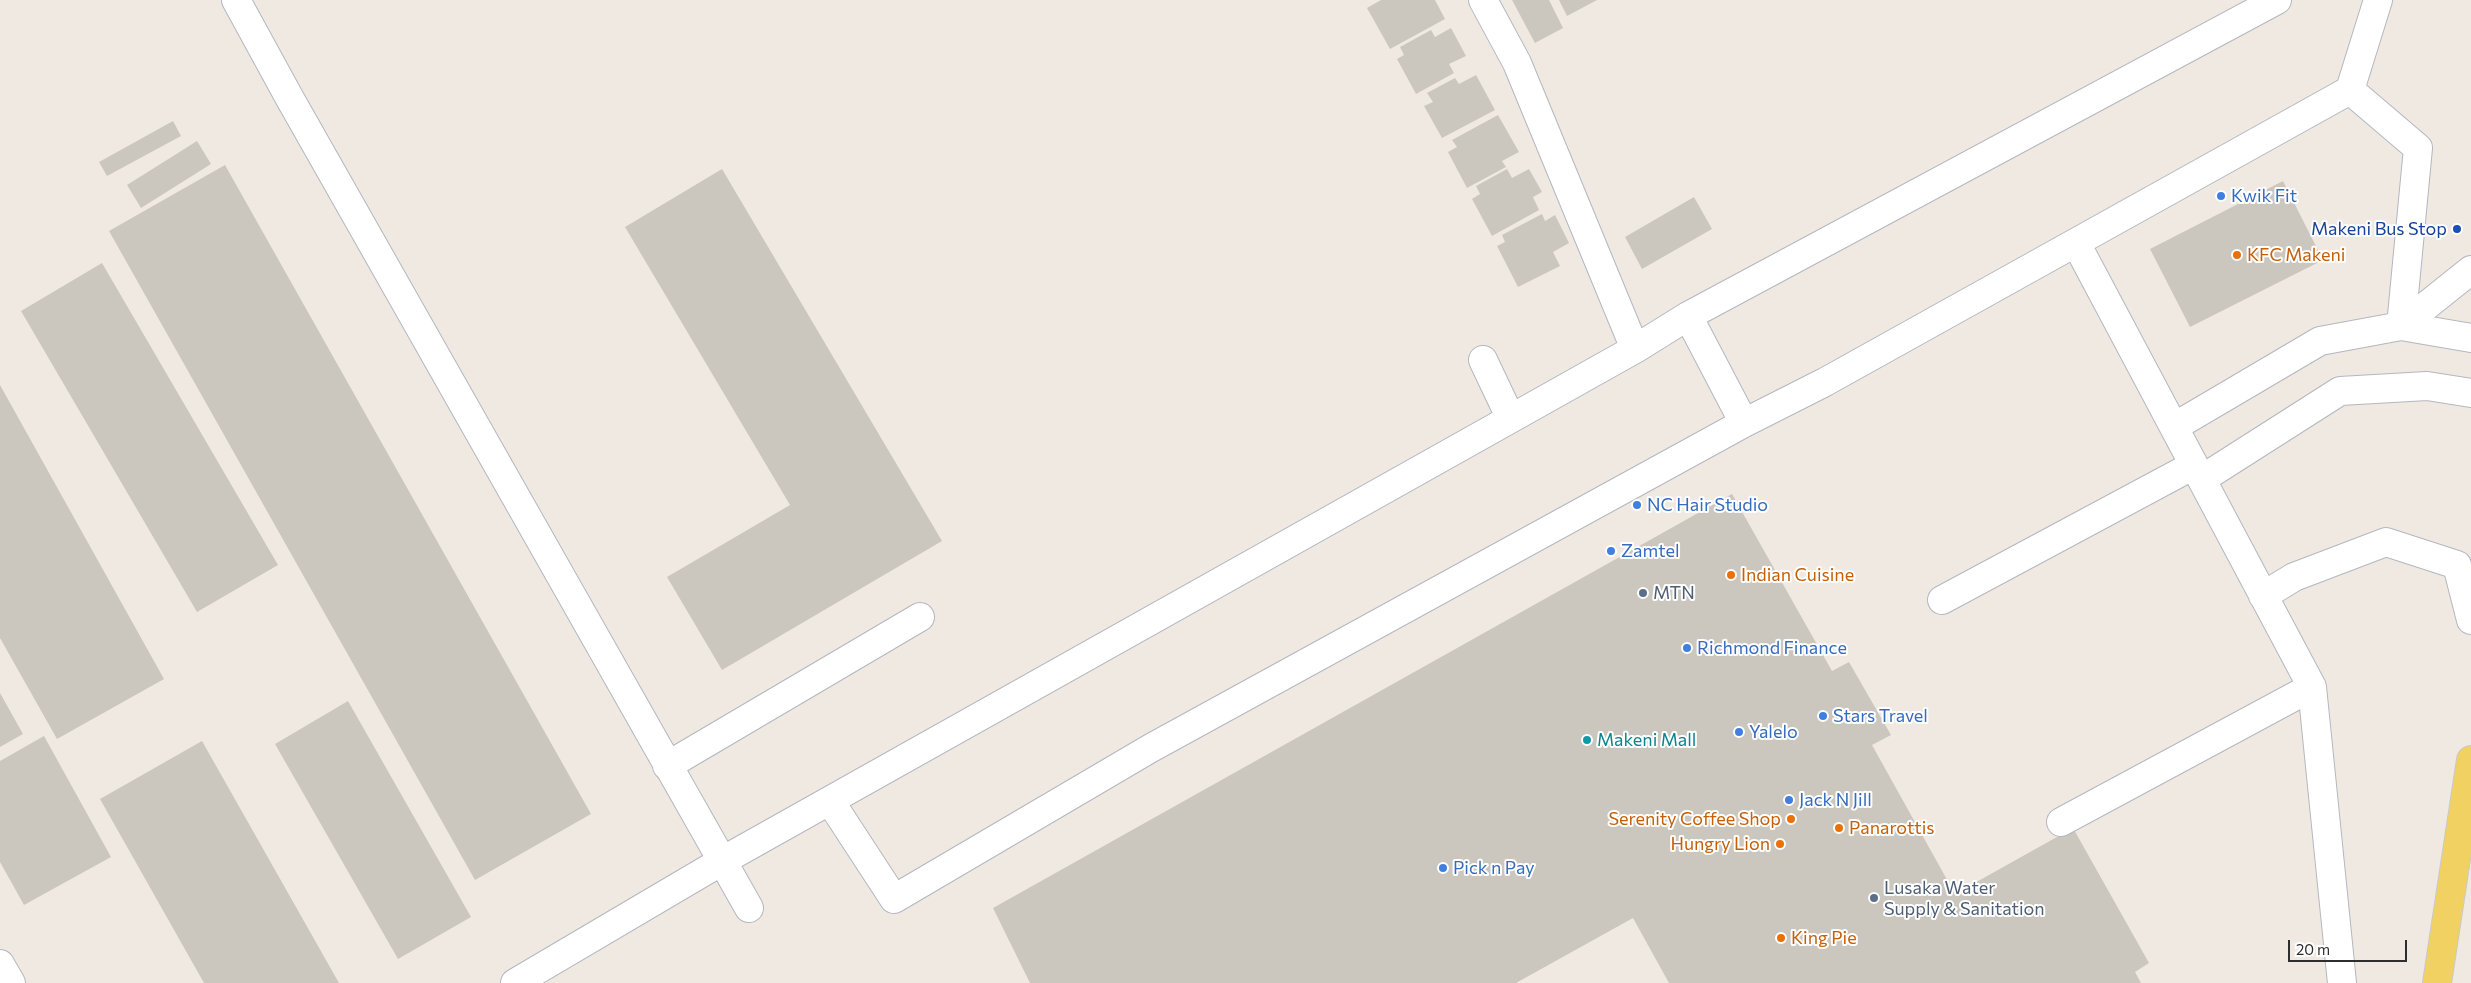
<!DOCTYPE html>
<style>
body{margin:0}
#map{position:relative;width:2471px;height:983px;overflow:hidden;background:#efe9e1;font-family:Commissioner,sans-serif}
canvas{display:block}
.scale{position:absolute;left:2288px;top:940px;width:119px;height:22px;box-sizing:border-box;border:2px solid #2e2e2e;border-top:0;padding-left:6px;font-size:15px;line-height:18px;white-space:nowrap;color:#2e2e2e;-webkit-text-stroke:4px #fff;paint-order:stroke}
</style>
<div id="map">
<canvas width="2471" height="983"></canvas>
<div class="scale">20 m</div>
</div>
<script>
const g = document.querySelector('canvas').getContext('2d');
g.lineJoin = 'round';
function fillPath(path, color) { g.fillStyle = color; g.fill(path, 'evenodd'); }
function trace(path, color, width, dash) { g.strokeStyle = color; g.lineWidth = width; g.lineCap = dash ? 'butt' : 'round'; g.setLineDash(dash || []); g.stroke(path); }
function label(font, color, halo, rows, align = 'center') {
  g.font = font + ' Commissioner,sans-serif'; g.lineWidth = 4; g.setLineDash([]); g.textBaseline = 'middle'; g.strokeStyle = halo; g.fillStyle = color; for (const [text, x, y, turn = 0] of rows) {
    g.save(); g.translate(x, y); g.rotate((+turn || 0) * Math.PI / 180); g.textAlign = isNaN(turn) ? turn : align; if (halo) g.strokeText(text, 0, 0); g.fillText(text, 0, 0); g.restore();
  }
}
fillPath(new Path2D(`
 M1381,0H1435L1445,19L1390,49L1367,8Z
 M1512,0H1549L1563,28L1535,43Z
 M1559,0H1597L1567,16Z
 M1451,28L1466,56L1449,64L1454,73L1416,94L1397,59L1404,55L1400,47L1431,30L1435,37Z
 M1476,75L1495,110L1442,138L1424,106L1433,102L1427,93L1455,78L1459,84Z
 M1498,115L1519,152L1502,161L1506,167L1467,188L1448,152L1457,147L1452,140Z
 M173,121L181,136L107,176L99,162Z
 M197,141L211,164L141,208L127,185Z
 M225,165L591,814L475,880L109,231Z
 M722,169L942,541L722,670L667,577L790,505L625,227Z
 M1507,169L1512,178L1529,169L1542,192L1533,197L1539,210L1492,236L1472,199L1480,194L1476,186Z
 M2283,181L2323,260L2190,327L2150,249Z
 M1694,197L1712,229L1642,269L1625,237Z
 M1542,214L1545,221L1555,215L1569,243L1553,252L1560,266L1518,287L1497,246L1505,242L1502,235Z
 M102,263L278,565L197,612L21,311Z
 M0,385L164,679L57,739L0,638Z
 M1732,494L1832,671L1849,662L1891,735L1872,745L1955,894L2073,828L2149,963L2135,972L2141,983H1669L1633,918L1516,983H1030L993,908Z
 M0,693L23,734L0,747Z
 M348,701L471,917L398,959L275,744Z
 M44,736L111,857L24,905L0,862V761Z
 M202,741L339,983H204L100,799Z`), '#cbc7bf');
const minor = new Path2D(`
 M236,0L289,97L749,908
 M1483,0L1517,63L1635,349
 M2350,90L2418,148L2401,326
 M2076,243L2312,687L2342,983
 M1688,316L1744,423
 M2401,326L2471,270
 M1483,360L1510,417
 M2174,427L2320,341L2401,326L2471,338
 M2202,479L2340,391L2427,386L2471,393
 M2263,596L2294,577L2386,542L2457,565L2471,620
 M1942,600L2194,465
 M667,766L920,617
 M830,801L894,899L1151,748L1744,423L1825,382L2350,90L2378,0
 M2061,822L2312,687
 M0,964L11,983
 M515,983L722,861L1635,349L1688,316L2277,0`);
const major = new Path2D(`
 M2437,983L2471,760`);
trace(minor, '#b4b7c1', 30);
trace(major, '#c9c9c9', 30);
trace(minor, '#fff', 28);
trace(major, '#f2d163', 28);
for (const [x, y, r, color] of [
 [2221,196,5,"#3f7fe0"],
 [2457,229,5,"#1a4fb4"],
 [2237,255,5,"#e8710a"],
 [1637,505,5,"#3f7fe0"],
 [1611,551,5,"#3f7fe0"],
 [1731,575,5,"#e8710a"],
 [1643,593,5,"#5c6f8a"],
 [1687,648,5,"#3f7fe0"],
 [1823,716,5,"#3f7fe0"],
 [1739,732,5,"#3f7fe0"],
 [1587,740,5,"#0f9aa8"],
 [1789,800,5,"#3f7fe0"],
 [1791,819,5,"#e8710a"],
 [1839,828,5,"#e8710a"],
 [1780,844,5,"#e8710a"],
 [1443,868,5,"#3f7fe0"],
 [1874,898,5,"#5c6f8a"],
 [1781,938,5,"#e8710a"]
]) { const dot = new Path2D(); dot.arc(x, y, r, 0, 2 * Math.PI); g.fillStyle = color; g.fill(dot); trace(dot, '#fff', 2); }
label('18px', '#366cbe', '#fff', [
 ["Kwik Fit",2231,196],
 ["NC Hair Studio",1647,505],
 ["Zamtel",1621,551],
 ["Richmond Finance",1697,648],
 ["Stars Travel",1833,716],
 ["Yalelo",1749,732],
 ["Jack N Jill",1799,800],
 ["Pick n Pay",1453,868]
], 'left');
label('18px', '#164399', '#fff', [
 ["Makeni Bus Stop",2447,229]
], 'right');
label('18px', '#c56008', '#fff', [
 ["KFC Makeni",2247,255],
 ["Indian Cuisine",1741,575],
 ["Serenity Coffee Shop",1781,819,"right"],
 ["Panarottis",1849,828],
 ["Hungry Lion",1770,844,"right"],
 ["King Pie",1791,938]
], 'left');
label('18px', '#4e5e75', '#fff', [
 ["MTN",1653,593],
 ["Lusaka Water",1884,888],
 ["Supply & Sanitation",1884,909]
], 'left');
label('18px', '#0d838f', '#fff', [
 ["Makeni Mall",1597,740]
], 'left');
</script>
